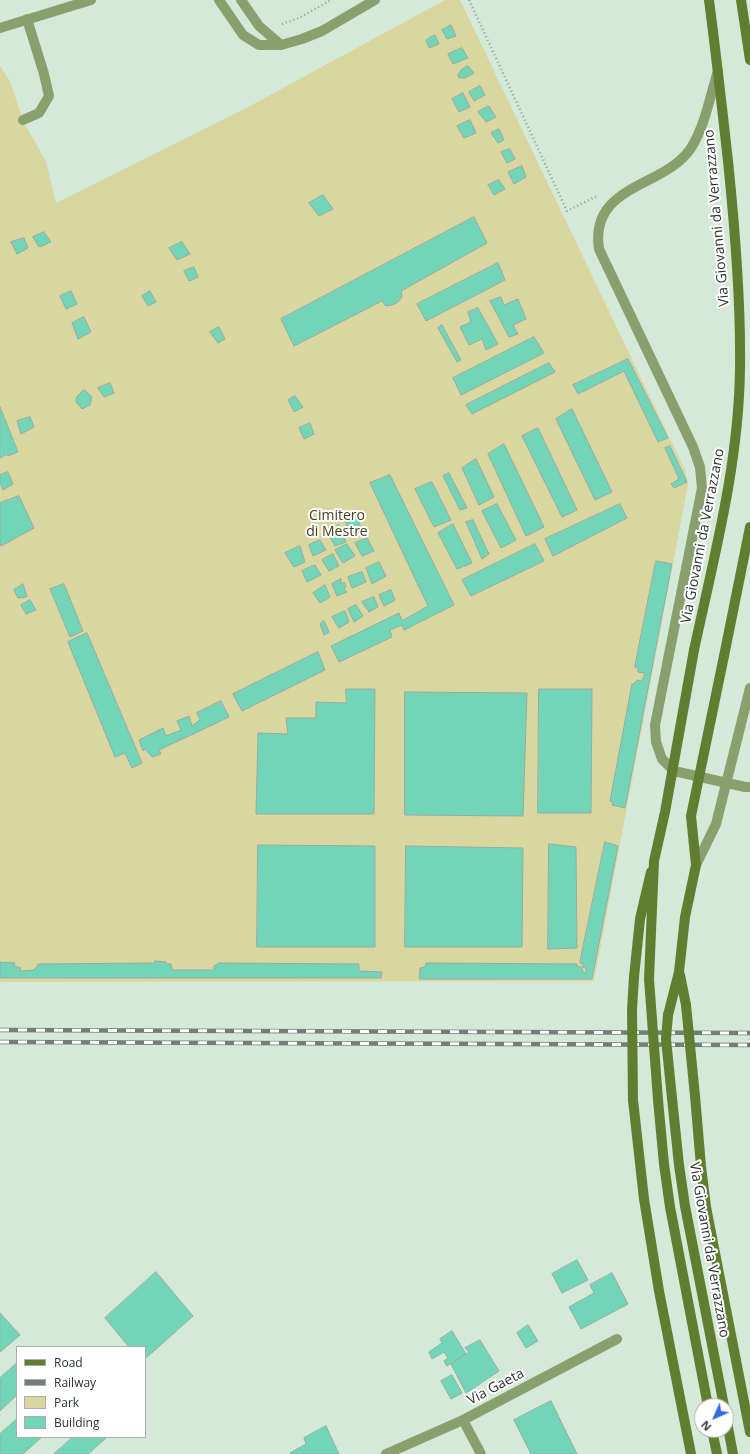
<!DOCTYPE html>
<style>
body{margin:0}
#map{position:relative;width:750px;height:1454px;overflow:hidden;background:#d4e9d7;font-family:"Open Sans",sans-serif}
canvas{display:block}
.legend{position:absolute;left:16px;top:1346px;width:130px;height:92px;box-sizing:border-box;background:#fff;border:1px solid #abaeab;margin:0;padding:5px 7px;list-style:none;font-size:12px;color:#2c342e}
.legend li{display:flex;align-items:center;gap:8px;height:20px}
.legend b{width:20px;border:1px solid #abaeab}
.north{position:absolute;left:694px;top:1398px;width:40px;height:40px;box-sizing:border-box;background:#fff;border:1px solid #abaeab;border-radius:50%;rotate:225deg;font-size:11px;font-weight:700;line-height:16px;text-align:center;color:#2c342e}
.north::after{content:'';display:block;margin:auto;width:14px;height:18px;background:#3369d8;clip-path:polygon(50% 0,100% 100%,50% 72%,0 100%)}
</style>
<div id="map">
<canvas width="750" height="1454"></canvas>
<ul class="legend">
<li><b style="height:5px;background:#617e30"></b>Road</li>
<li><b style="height:5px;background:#727f74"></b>Railway</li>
<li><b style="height:11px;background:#dad69f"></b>Park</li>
<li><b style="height:11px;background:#73d5b8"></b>Building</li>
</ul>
<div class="north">N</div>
</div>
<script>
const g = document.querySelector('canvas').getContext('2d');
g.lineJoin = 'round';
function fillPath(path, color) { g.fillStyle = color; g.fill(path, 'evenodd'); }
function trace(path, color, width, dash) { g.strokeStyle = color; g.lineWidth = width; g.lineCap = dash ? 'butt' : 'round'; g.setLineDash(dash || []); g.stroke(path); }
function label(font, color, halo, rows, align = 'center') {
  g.font = font + ' "Open Sans",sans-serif'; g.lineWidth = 4; g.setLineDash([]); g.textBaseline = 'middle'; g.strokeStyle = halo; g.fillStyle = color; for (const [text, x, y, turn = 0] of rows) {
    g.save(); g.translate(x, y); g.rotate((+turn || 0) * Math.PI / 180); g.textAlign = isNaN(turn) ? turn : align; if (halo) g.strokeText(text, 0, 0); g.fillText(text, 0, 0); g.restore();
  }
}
fillPath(new Path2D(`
 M445,0H460L685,470L688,484L594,981L0,982V66L10,81L24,123L46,161L56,203L250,106Z`), '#dad69f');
const building = new Path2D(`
 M451,25L456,36L447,39L442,30Z
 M435,35L439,44L429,48L426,40Z
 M462,48L468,58L453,64L448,54Z
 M468,66L474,73L465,78H459L458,75L461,70Z
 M480,86L485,95L474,101L469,92Z
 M463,93L470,107L459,112L452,99Z
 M489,106L496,117L486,122L478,112Z
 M470,120L476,133L464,138L457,126Z
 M499,129L504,140L498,143L491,133Z
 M510,149L515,159L507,163L501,152Z
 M522,166L526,177L514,184L508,172Z
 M499,180L505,189L494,195L488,185Z
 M323,195L333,209L319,216L309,203Z
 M474,217L487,243L401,291L402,297L398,302L392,305L386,306L382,301L294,346L281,319Z
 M44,232L51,242L39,247L33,237Z
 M24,238L28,248L17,254L11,242Z
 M182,242L190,254L177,260L169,248Z
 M498,263L505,280L426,321L417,304Z
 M194,267L198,277L189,281L184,271Z
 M71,291L77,304L66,309L60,296Z
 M150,291L156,302L148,306L142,296Z
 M501,297L504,305L518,299L526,319L513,325L518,334L509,337L490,301Z
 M478,308L498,344L486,350L482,339L469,345L460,327L471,322L468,312Z
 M84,317L91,332L78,339L72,323Z
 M442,325L461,360L457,362L438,328Z
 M219,327L225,339L218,343L210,332Z
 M534,337L544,353L461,395L453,378Z
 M628,359L668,438L658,442L624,371L578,394L573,385Z
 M549,363L555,372L472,414L466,405Z
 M110,383L114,393L104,397L98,388Z
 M85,390L92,397L90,405L82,409L76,402V398L81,392Z
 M295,396L303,407L294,412L288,400Z
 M0,407L18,452L8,456L7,454L0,458Z
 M572,409L612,492L595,500L556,419Z
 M30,417L34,427L21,434L17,421Z
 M310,423L314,434L304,439L299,428Z
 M538,428L577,510L562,517L522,436Z
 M504,444L544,527L526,536L488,454Z
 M670,446L687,482L674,488L671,484L679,479L665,448Z
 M476,459L494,497L479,505L462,468Z
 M8,472L13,484L3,490L0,482V475Z
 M449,473L467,508L460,510L443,476Z
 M390,475L454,605L404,630L402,625L390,630L392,637L339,662L331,646L399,613L402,621L428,606L370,483Z
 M432,482L451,520L434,527L415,489Z
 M19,496L34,528L1,546L0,542V503Z
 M497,504L516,540L501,548L482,511Z
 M620,504L627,518L553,556L545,539Z
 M356,516L363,532L352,535L345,522Z
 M473,520L489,554L482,559L466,522Z
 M453,524L472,563L457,569L438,533Z
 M339,525L346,542L335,546L327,532Z
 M367,538L374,551L362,556L355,543Z
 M320,540L326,550L313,556L309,545Z
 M347,544L355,556L343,563L335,550Z
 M535,544L544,561L471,596L462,580Z
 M300,546L305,562L294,567L285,553Z
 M333,554L339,566L329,571L322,560Z
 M656,561L672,564L625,808L612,805L613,802L610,801L632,684L635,683L637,680L642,681L645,673L638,672V668L635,667Z
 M379,562L386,576L372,584L366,568Z
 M315,565L321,575L307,582L302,571Z
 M362,572L366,582L352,588L348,577Z
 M341,579V584L344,582L346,587L344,589L347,592L337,596L332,584Z
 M23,584L27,597L18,598L14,590Z
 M64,584L83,631L70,637L50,589Z
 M325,585L330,597L320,603L313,593Z
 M391,590L395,600L384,606L379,595Z
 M374,597L378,607L369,612L362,602Z
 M30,600L36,610L26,614L21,605Z
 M356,605L363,616L354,622L348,609Z
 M345,611L349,622L339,628L332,617Z
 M324,621L329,632L324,635L320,624Z
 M87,633L142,763L132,768L125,753L115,757L68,642Z
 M318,652L325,670L242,711L233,694Z
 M346,689H375L374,814H256L258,733L288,734L286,718H316V702L346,703Z
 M539,689H592L591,813H538Z
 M405,692L527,693L523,816L405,815Z
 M221,701L229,717L159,750L161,754L152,757L145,749L143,751L139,740L163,728L166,736L181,730L177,721L189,716L192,726L200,720L197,713Z
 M605,842L618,846L592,979H419L420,968L425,967L426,963L577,964V966L582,968L583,972L586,973V968L582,967L584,964L580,963Z
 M549,844L576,847L577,948L548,949Z
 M258,845L375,846V947H257Z
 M406,846L523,848L522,947H405Z
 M155,961L166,962V964H171L172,970H214V966L219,963L359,964V971L382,972L381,978H0V962L15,963L14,966L21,968L19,971L33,970L37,967L38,964L155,963Z
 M577,1260L588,1280L562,1293L552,1274Z
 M156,1272L193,1316L145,1359V1347H129L105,1318Z
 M612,1273L628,1304L581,1329L569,1307L594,1293L590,1285Z
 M0,1313L20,1335L0,1352Z
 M528,1325L538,1341L526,1348L517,1333Z
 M452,1331L466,1354L447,1366L444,1361L448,1358L444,1352L432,1359L429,1352L442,1343L440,1339Z
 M480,1340L499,1371L466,1393L451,1364L469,1352L465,1348Z
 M17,1363V1395L0,1411V1378Z
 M452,1375L462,1393L451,1399L441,1381Z
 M551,1401L577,1454H531L514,1420Z
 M17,1419V1437H42L23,1454H0V1434Z
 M326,1426L339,1454H291L290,1453L306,1444L304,1438Z
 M73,1437H105L106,1438L88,1454H54Z`);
fillPath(building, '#73d5b8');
trace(building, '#93ada4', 1);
trace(new Path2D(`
 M469,0L567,211L597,196
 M282,24L299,18L331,0`), '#92a295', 2.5, [1, 3]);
trace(new Path2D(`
 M23,120L39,113L49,96L44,74L27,19`), '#8a9f6e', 10);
trace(new Path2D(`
 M219,0L243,35L259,45H281L302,39L322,31L375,0
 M241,0L259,26L281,45
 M0,28L91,0
 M718,71C710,96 705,126 691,148C665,188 589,184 599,249L693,447L700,467L702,488L655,725L656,742L662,759L674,771L745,787H750
 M463,1420L481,1454
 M386,1454L463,1420L617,1339`), '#8a9f6e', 10);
trace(new Path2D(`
 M741,0L750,60
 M694,650C714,557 739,464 740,368C741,298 735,229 728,161C722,107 716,53 709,0
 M724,656L750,527
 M680,975L686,1005
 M634,977L640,919L651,872
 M668,1015L679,972
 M672,1098L679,1165L685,1206L724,1406
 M633,1100L644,1199L659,1291L691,1454
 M658,1100L664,1164L670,1207L708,1406
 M726,1417L733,1454
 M712,1430L717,1454`), '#617e30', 10);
const rail = new Path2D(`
 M0,1030L750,1033
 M0,1042L750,1045`);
trace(rail, '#727f74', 4.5);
trace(rail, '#fff', 3, [9]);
trace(new Path2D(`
 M696,865L716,824L750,688`), '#8a9f6e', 10);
trace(new Path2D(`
 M679,972L685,917L696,865L691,816L724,656
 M686,1005L695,1096L701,1166L706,1207L750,1432
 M668,1015L666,1039L672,1098
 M633,1100L632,1010L634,977
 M658,1100L649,979L654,861L665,812L694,650`), '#617e30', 10);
label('14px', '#2c342e', '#fff', [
 ["Via Giovanni da Verrazzano",717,218,-95],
 ["Via Giovanni da Verrazzano",703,536,-79],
 ["Via Giovanni da Verrazzano",709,1250,80],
 ["Via Gaeta",496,1387,-28]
]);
label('14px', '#43401d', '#fff', [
 ["Cimitero",337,516],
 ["di Mestre",337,532]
]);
</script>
